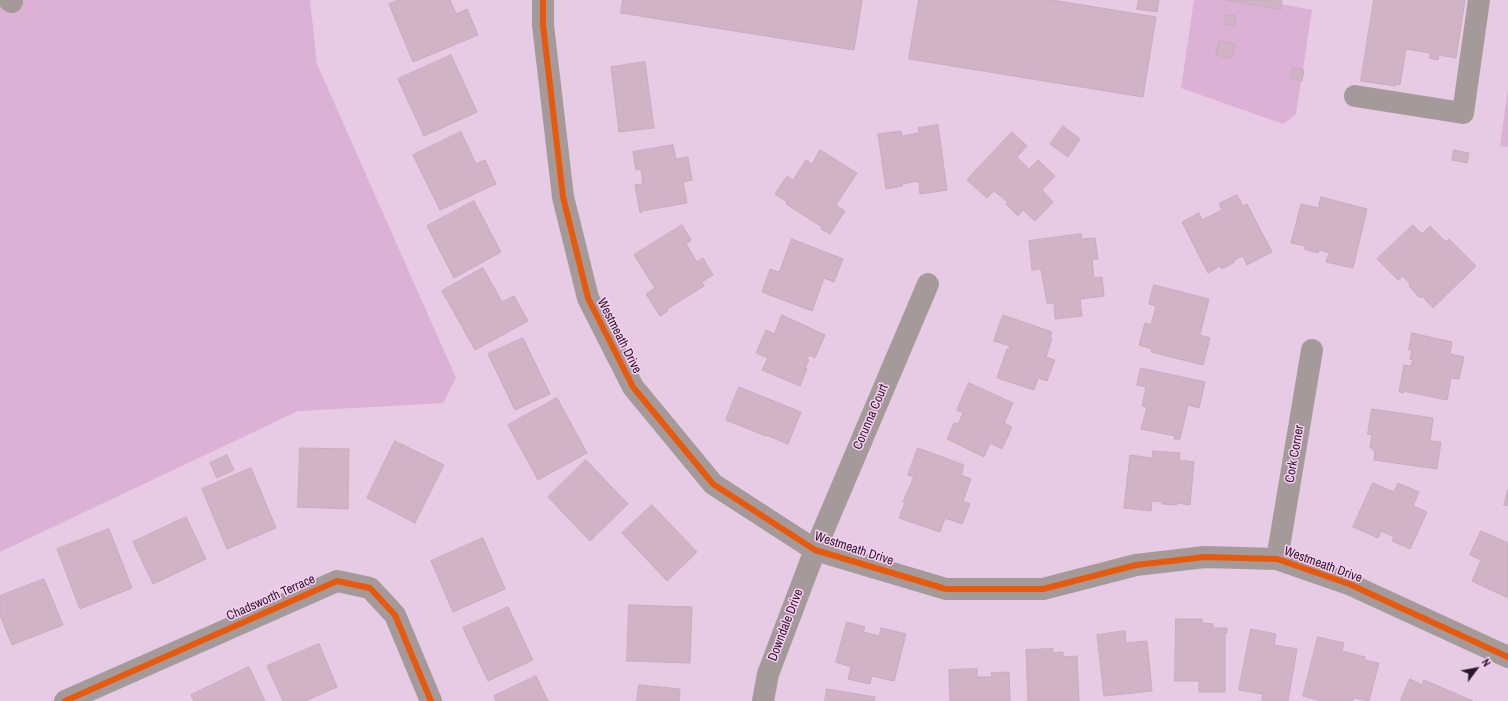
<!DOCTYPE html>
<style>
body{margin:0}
#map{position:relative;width:1508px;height:701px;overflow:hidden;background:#e7cae3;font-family:"Archivo Narrow",sans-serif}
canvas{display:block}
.north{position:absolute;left:1456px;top:649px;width:40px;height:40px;-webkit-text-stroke:3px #facff4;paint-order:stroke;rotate:58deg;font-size:11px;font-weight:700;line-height:16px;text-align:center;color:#2b1829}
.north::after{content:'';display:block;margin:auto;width:14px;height:18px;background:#2b1829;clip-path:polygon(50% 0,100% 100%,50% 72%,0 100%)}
</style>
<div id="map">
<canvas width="1508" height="701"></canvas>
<div class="north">N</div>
</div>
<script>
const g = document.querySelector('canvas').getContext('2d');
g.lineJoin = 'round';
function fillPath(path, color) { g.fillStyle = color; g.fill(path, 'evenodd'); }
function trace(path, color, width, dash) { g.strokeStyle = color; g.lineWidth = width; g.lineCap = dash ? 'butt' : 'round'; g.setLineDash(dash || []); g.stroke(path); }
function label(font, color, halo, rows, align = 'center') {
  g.font = font + ' "Archivo Narrow",sans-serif'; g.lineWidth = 3; g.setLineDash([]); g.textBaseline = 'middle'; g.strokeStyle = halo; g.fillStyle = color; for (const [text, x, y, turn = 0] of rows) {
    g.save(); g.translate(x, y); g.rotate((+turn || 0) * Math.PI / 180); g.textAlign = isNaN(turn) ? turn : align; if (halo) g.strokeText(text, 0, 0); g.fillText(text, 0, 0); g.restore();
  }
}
fillPath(new Path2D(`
 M0,0H310L317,64L456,378L443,403L298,411L0,552Z
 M1194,0H1260L1312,10L1296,114L1283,124L1181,88Z
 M1508,88V147L1500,146Z`), '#dbb1d5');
const building = new Path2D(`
 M399,0H450L456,14L467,9L478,35L413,62L389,4Z
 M623,0H862L854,50L621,13Z
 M919,0H1052L1156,17L1143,97L909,59Z
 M1139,0H1159L1157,12L1137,9Z
 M1226,0H1282L1281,9Z
 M1374,0H1465L1456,58L1439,55L1438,60L1429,58L1430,53L1406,49L1400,85L1395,84V86L1361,81Z
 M1227,15L1236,16L1234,26L1225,24Z
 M1219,41L1235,44L1232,58L1216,55Z
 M451,55L477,112L424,136L398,79Z
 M645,62L654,128L619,132L611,67Z
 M1293,68L1304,70L1302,81L1291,78Z
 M938,125L947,190L920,194L919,181L902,184V186L886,189L878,134L901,131L902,136L919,133L918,128Z
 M1063,126L1080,139L1068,157L1050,144Z
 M461,132L476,164L485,160L496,184L440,210L413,155Z
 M1012,132L1027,146L1017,157L1029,169L1038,160L1055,176L1042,190L1053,202L1035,221L1023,210L1018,216L1006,204L1008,202L994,191L987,198L967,180Z
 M673,145L676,159L688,157L692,180L683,182L687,203L642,211V212L640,213L635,185L643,184L641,169L636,170L633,152Z
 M820,150L857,173L836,205L845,211L830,234L821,229L822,227L786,204L787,202L775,194L787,176L793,180L806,160L812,164Z
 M1454,150L1469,153L1467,163L1452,160Z
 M1237,195L1243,206L1247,204L1272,252L1247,265L1243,256L1234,260L1235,262L1222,269L1220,266L1208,273L1182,222L1199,213L1202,220L1222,210L1219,204Z
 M1321,197L1367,209L1353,268L1326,262L1329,253L1319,250L1318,253L1304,249L1305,246L1291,243L1301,204L1318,208Z
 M474,201L501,252L454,278L427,226Z
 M682,225L691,240L686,244L697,262L703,258L713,275L702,282L704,286L667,309L668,311L660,316L646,294L655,288L634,255Z
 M1413,225L1422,234L1430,226L1446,242L1449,239L1476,266L1433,308L1422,296L1420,298L1409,286L1410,284L1403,276L1398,280L1377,259Z
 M1081,234L1082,239L1095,238L1098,259H1092L1094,278L1102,277L1104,296L1080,299L1082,316L1055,319L1054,303H1047L1041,269L1032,270L1029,241Z
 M792,239L843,259L834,282L824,278L812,311L762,292L770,269L779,272Z
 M483,268L502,302L514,296L528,321L475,350L442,291Z
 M1154,285L1209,299L1200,335L1210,338L1203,365L1151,352L1152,349L1139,345L1145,323L1151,325L1156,306L1149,304Z
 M782,315L825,335L815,358L809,355L807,359L809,360L805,368L807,369L800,386L762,370L768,358L756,353L766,330L774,334Z
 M1003,315L1052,332L1050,337L1052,338L1046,357L1055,360L1047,381L1038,378L1034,390L997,378L1007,349L1009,350L1010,346L994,341Z
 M1412,333L1452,342L1450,354L1464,357L1459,379L1451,378L1447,400L1403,391V393L1399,392L1404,365L1411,366L1413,360L1410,359L1412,350H1409Z
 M523,338L550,394L515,410L488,354Z
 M1141,368L1205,382L1199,408L1188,405L1180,439H1174L1175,436L1141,429L1147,407L1142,406L1146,387L1137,385Z
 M969,383L1013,403L1004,423L1012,427L1002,449L990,443L984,457L947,439L954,423L958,424L963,413L957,410Z
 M739,387L801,412L788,444L766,435V436L726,420Z
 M557,398L587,453L538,480L508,425Z
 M1372,409L1433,418L1430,441L1441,442L1437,469L1374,460L1375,451L1370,447L1372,435L1368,434Z
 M395,441L444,465L415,523L367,498Z
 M300,448L349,449L348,509L298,507Z
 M918,448L964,465L961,475L971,479L963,501L970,504L962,524L945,518L940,532L899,518L905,503L903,502L914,477L908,475Z
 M1153,451L1180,453L1179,460L1194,462L1190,505L1177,503V505L1162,504V502L1152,501L1151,511L1124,508L1130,455L1152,458Z
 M227,455L234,470L217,478L210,463Z
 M586,460L628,504L590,541L548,497Z
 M251,468L276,528L227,549L202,489Z
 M1373,483L1394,492L1398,483L1419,492L1413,506L1427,512L1410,549L1392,541L1394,537L1381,531L1378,538L1353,527Z
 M1508,490V506L1504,505Z
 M652,505L697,552L667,581L622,533Z
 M186,517L206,559L153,584L133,542Z
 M109,529L132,588L80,609L57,549Z
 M1481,531L1508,543V598L1472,581L1481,560L1470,555Z
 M483,538L505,589L453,612L431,561Z
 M44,579L63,625L12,645L0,615V596Z
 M629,605L692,607L690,663L627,661Z
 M508,607L533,660L488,681L463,628Z
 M1176,619H1202V623L1213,624V628H1227V633L1225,632V692H1199V681H1175Z
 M847,622L865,627L863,632L879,636L881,628L906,634L894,681L872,676L870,684L848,679L851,667L836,662Z
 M1251,629L1276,634L1274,645L1297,649L1288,701H1262L1263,694L1239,690Z
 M1125,631L1126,643L1147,641L1152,691L1104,696L1097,635Z
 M1318,637L1344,643L1342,651L1365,657L1364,660L1379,663L1369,701L1354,698L1353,701H1322L1303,696Z
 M319,644L337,687L305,701H283L267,666Z
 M1053,649V653L1063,652V657L1077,656L1079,701H1028L1026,650Z
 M249,667L265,701H194L191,695Z
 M977,669V677H992L991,673L1009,672L1010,701H950L949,670Z
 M536,676L548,701H496L494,696Z
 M1410,679L1422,685L1424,680L1473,701H1404L1401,700Z
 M639,685L680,689L679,701H637Z
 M827,689L875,697L874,701H825Z`);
fillPath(building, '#d0b4c6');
trace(building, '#c6acbd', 1);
trace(new Path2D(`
 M9,0L12,2
 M543,0V25L563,197L588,298L633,387L713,484L815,550L946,589H1043L1136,565L1205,557L1277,559L1349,584L1508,657
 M1355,96L1463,113L1479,0
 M1277,559L1312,350
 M65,701L337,581L370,588L395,615L431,701
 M763,701L768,674L815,550L928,284`), '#a59a9a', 22);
trace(new Path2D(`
 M543,0V25L563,197L588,298L633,387L713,484L815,550L946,589H1043L1136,565L1205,557L1277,559L1349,584L1508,657
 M65,701L337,581L370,588L395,615L431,701`), '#e8590c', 6);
label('13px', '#2b1829', '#facff4', [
 ["Westmeath Drive",619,336,63],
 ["Corunna Court",871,417,-67],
 ["Cork Corner",1295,454,-80],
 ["Westmeath Drive",854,549,18],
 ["Westmeath Drive",1323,565,20],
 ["Chadsworth Terrace",271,598,-24],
 ["Downdale Drive",786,625,-69]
]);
</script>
